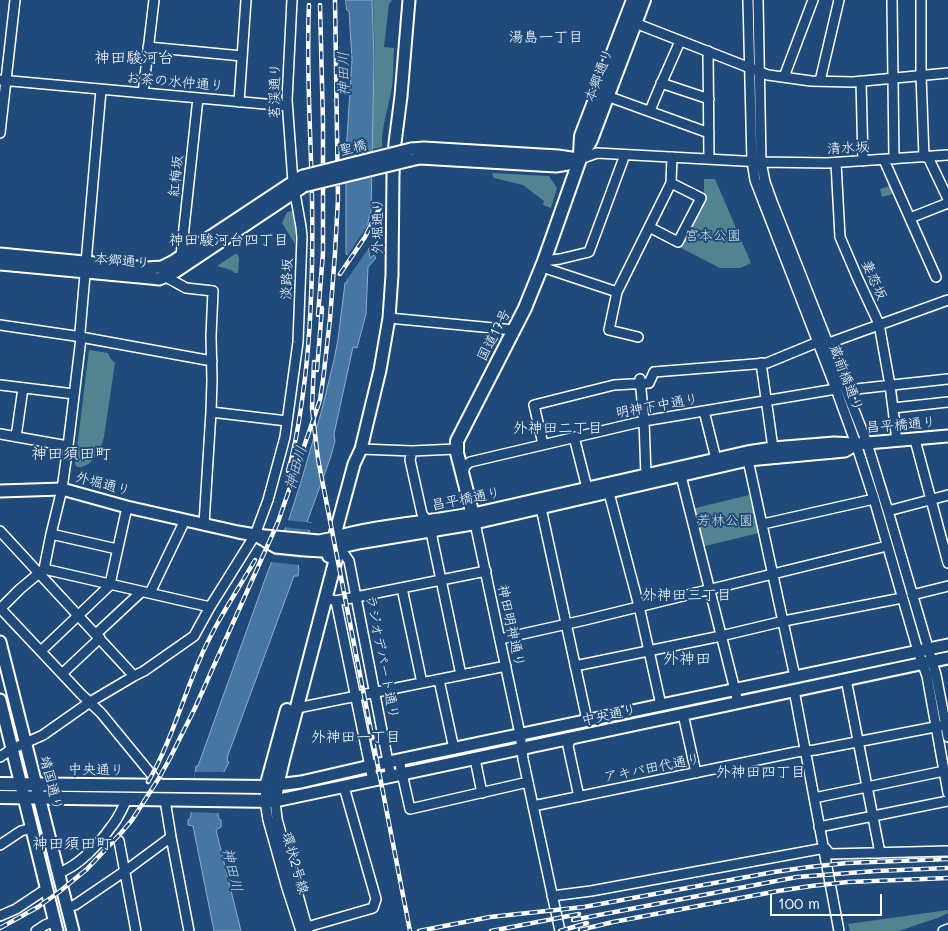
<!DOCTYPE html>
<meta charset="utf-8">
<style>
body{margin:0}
#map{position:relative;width:948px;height:931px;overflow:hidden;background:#1f4a7a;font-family:Mali,sans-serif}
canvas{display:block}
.scale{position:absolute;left:770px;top:894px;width:112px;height:22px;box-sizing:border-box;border:2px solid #fff;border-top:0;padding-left:6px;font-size:15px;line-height:18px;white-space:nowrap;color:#fff;-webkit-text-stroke:4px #1f4a7a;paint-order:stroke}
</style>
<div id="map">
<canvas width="948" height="931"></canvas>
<div class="scale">100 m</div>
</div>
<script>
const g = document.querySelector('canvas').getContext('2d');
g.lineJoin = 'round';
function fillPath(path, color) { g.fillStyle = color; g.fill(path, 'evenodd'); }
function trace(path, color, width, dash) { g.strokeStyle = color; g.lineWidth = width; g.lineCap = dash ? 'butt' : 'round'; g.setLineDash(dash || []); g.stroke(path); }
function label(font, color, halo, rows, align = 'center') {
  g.font = font + ' Mali,"Klee One",sans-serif'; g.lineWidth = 4; g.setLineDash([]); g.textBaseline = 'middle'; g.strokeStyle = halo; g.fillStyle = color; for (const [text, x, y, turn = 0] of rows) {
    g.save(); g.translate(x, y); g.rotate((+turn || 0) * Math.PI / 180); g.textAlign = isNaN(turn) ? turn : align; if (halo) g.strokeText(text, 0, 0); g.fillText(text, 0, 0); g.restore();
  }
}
fillPath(new Path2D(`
 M373,0H392L389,4L384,47L394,48C393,62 394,77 391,92C388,110 381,128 382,147L372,149L375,59Z
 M492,173L549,176L557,188L551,208L543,205L544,201L523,185L494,178Z
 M704,179H715L751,263L740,268H720L679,247L704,197Z
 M893,185L896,193L882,197L880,189Z
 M292,211L296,229L295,244L282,223L287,212Z
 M235,254H237L239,258L238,273H235L231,270L217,266Z
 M89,350L108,353L110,358L115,363L104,437C101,449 92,469 77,467L75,464Z
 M749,495L759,533L701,547L692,509Z
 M948,910V913L940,917L899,931H850L848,924Z`), '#518490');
const water = new Path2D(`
 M346,0H372L374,59L371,212C365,225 368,244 370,258L374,255L376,258L368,267L366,314L357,348L353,347L334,434L335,441L330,459L307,522L312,523L298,567L299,568L298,576H294L228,755L227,761L229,762L224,772H223L218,815L219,819L221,820V827L216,830L241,931H214L193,826L188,825V820L190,819L191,814L196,766H198L268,571L289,519L303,475L321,413L334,360L338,339L345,283H347L348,255L346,254V153L352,60L349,11L347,10Z`);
fillPath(water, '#4676a2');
trace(water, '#90adc7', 1);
fillPath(new Path2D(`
 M370,222V246L346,281L347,256Z
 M286,520L313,523L311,530L283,527Z
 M273,555L302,558L300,565L270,562Z
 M195,772H224L219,813L190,812Z`), '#1f4a7a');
const minor = new Path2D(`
 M748,0L752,161L755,180L836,389L856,444L874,499L918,651L927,676L948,793
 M758,0L761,162L765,182L773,204L867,443L888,511L936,675L948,737
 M892,0L894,159
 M921,0V75L924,157
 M635,23L768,75L811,81L853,82L948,73
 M148,47L242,56
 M708,51L709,159
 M784,77L813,0
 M0,80L287,106
 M820,81L839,0
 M861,81L863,161
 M661,83L709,99
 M143,93L154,0
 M607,96L709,133
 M239,102L246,0
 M650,111C659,87 670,65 680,41
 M0,133L15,0
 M928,157L948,199
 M580,159L597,153L761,162L827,163L948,155
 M884,160L936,277
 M836,163L840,237L858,279L879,324L890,385L897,441
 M910,218L948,203
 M649,227L678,242L701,198L671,183
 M181,256L198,98
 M544,261L560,259L589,252L623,160L624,155
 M542,267L617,292
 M166,277L186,288L213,291L211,336L212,380L211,412L204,524
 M389,318L514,330
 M0,325L75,336L212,361
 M638,337L609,330L617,292L671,183L672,157
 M829,343L948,300
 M761,363L773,448
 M640,379L644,421L646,475
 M0,385L74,394
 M847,390L948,379
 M893,408L948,402
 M704,411L716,459
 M211,412L287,421
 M0,434L68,446
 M16,437L23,388
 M574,437L587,488
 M915,440L948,563
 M543,444L534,405L614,385L649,383L654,372L767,363L818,342
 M361,449L412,451L456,449
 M412,451L410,460L422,514L426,519L431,520
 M748,460L795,677
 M463,474L465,466L470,462L644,421L836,389
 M681,476L738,702
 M609,493L639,606L661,705
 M541,508L587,720
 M888,511L948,495
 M475,523L520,734L523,759L560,931
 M763,524L874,499
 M437,530L433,532L432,537L461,675
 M0,531L134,676
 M51,534L117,549
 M339,547L349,561L391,777
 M44,569L51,534L62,489L68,446L81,338L80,332L101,90
 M402,588L422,683
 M150,593L185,520
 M912,595L948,586
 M325,598L336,601L373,781
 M336,601L486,571
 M0,608L81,694L101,713L161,786
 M1,608L20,589L44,569L210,607
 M96,634L139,594L140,591
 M500,639L585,620L887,546
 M41,651L108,587L110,584L127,507
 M575,666L721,636L784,621L902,598
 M66,670L100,638
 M846,679L880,853
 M439,680L454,749
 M794,690L839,931
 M297,708L506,666
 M683,714L696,773
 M571,738L568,746L579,797
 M0,757L12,749L43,735L90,702L134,676L144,671L194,636L210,607L255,535L268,500L285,437L298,342L302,237L301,227L293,182L287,100L292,0
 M475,759L482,793
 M399,760L410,809L528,782
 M266,787L265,801L268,820L287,888L301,931
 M814,798L944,771
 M165,800L171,837L189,931
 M275,801L277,819L308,931
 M533,806L796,752L815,750L940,726
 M819,827L948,801
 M119,841L136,931
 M0,845L21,831L32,828
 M58,873C78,867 99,844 111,827C118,819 122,809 127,799
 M552,896L591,891L825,848L830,854L948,851
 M67,907L75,905L125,871L171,837
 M0,916L16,909L46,889
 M36,931L45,925L55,921
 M305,931L307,927L373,908L376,899L344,787
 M943,931L948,929`);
const major = new Path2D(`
 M411,149L424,148L558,156L578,159
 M411,160L420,158L556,166L568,164L580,159
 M0,254L147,268L162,267L172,262L299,178L303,176
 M0,264L150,278L159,279L172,274L304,186
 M0,491L62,489L127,507L238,532L255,535L319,541L334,538L354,464L361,449L380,370L389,318L392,275L393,175L395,143L401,96L409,0
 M473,514L747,452L773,448L834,443L856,444L948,436
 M475,523L748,460L845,451L856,444
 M259,537L276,547L305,550L322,551L339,546
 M0,642L73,931
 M0,700L57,931
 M269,786L301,782L379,764L948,645
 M275,801L948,658`);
const highway = new Path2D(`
 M580,154L581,136L633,0
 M329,556L334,538C379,525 427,523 473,514
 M0,784L266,787L287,710
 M0,797L275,801L277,786L283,760L339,547L361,542L475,523L457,453V441L525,308L544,261L580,159L591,140L644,0`);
trace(minor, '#fff', 12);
trace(major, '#fff', 15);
trace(highway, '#fff', 16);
trace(minor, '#1f4a7a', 9);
trace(major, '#1f4a7a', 11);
trace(highway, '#1f4a7a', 12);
const rail = new Path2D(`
 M340,274L365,237L381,205
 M318,315L323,253V123L320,5
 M314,362L312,408L318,459L410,931
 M317,370L322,308
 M288,471C297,440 301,409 305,378C312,318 313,259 312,199C311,135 306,70 309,5
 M148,782C170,744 182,701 199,661C214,625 236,593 255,560
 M573,920L797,877L876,871L948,868
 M0,928L38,907L59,892L87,869L121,833L132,820L159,778L169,760L195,708L278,522L320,400L323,380L330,319L335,253L338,199L335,0
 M580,930L613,922L778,891L811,886L848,882L948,878
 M419,931L490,917L584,907L774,872L809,867L847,863L948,859
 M491,931L579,914
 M560,931L587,923`);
trace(rail, '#fff', 4.5);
trace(rail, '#1f4a7a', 2.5, [8]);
const majorBridge = new Path2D(`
 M303,176L411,149
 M304,186L411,160`);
trace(majorBridge, '#fff', 15, []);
trace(majorBridge, '#1f4a7a', 11);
label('14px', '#fff', '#1f4a7a', [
 ["本郷通り",599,75,-69],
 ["お茶の水仲通り",175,82,5],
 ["茗渓通り",275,91,-89],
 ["聖橋",353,148,-14],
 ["清水坂",848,148,-3],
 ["紅梅坂",176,176,-84],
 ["外堀通り",378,226,-90],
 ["本郷通り",122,261,5],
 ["淡路坂",287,279,-88],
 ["妻恋坂",874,280,66],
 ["国道17号",494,335,-63],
 ["蔵前橋通り",846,378,69],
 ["明神下中通り",657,406,-10],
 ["昌平橋通り",901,425,-5],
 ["外堀通り",103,484,15],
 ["昌平橋通り",466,499,-11],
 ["神田明神通り",511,626,78],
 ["ラジオデパート通り",382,657,79],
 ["中央通り",609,715,-12],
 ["アキバ田代通り",652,768,-11],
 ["中央通り",96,770,1],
 ["靖国通り",51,783,76],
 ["環状2号線",295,863,74]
]);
label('14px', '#d4e0e3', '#1f4a7a', [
 ["宮本公園",713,236],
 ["芳林公園",725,521]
]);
label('15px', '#fff', '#1f4a7a', [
 ["湯島一丁目",546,37],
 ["神田駿河台四丁目",229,240],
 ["外神田二丁目",558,428],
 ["外神田三丁目",687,595],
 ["外神田一丁目",356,737],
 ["外神田四丁目",761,772]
]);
label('italic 15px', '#d1dde8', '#1f4a7a', [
 ["神田川",344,74,-91],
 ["神田川",296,468,-74],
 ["神田川",232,870,77]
]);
label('16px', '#fff', '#1f4a7a', [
 ["神田駿河台",134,58],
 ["神田須田町",71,454],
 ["外神田",687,659],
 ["神田須田町",72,844]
]);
</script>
